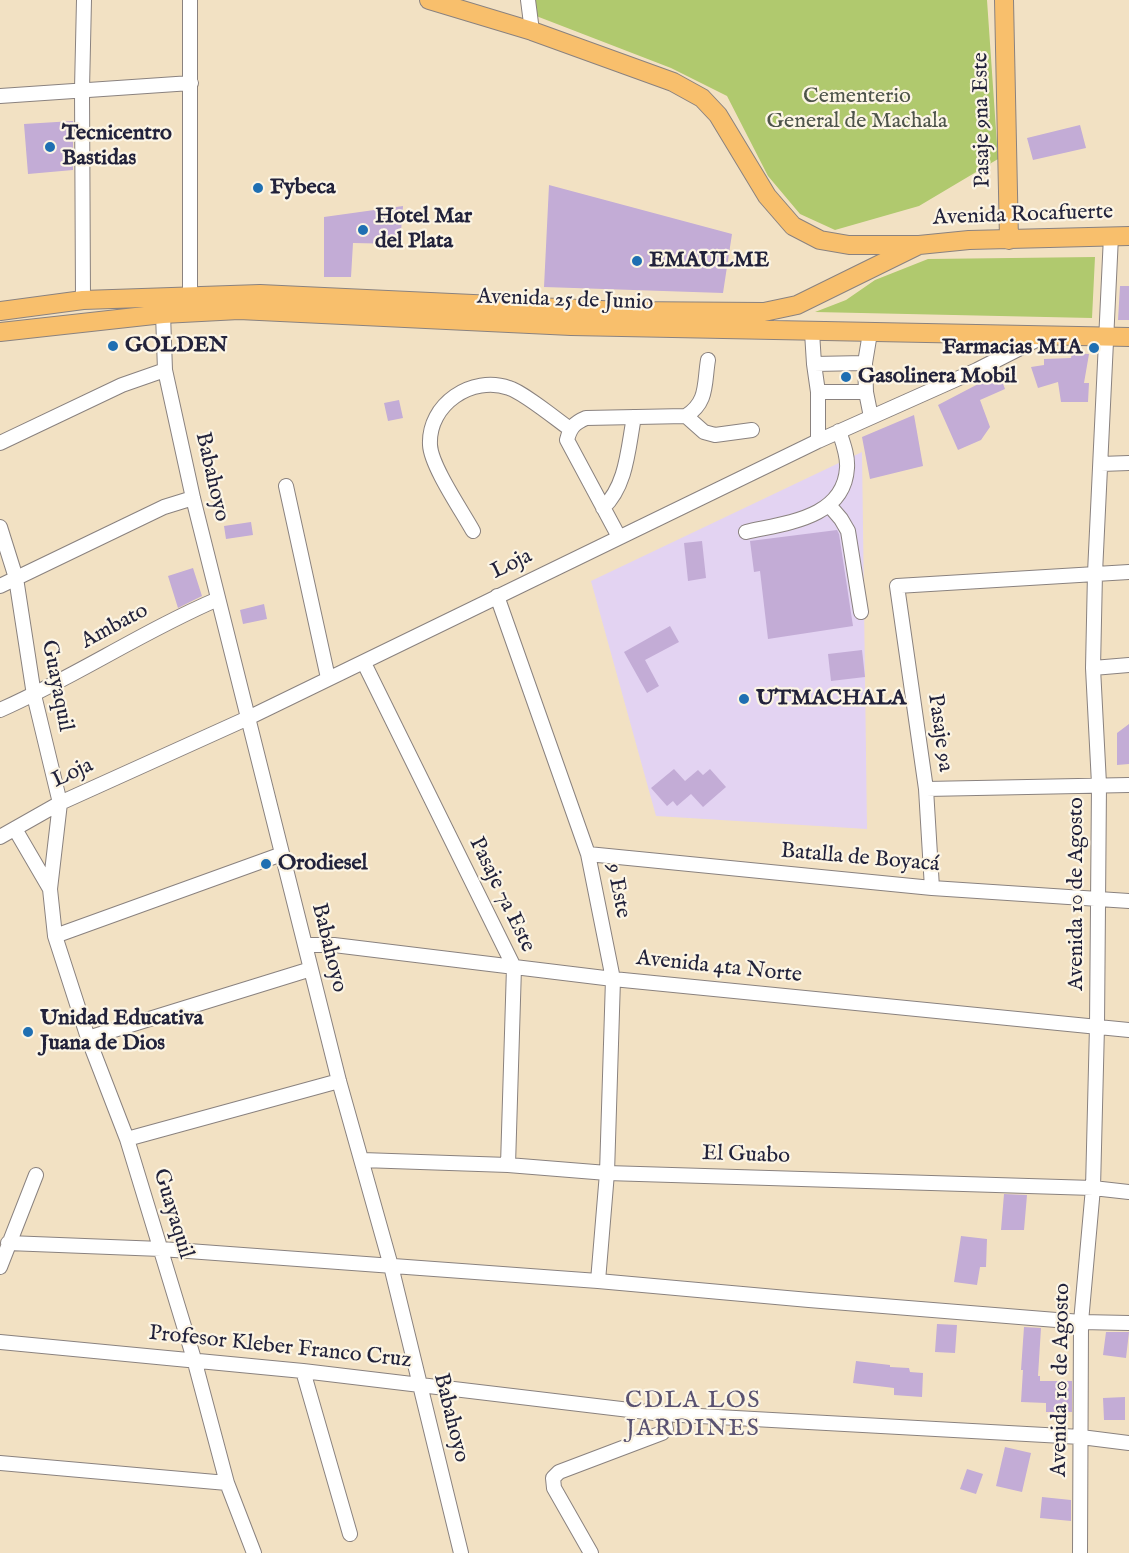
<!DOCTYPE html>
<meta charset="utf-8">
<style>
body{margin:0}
canvas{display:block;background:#f2e1c3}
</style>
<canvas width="1129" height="1553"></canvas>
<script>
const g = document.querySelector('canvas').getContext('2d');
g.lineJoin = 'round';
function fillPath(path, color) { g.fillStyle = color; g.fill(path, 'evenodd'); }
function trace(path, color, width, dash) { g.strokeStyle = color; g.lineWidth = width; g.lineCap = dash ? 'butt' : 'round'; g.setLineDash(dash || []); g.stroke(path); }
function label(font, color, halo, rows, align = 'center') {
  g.font = font + ' "IM FELL English",serif'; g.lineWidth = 4.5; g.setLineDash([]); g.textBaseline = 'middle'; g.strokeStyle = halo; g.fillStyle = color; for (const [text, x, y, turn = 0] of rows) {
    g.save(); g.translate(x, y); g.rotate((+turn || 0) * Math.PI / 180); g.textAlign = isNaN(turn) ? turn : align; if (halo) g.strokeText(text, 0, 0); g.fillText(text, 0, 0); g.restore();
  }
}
fillPath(new Path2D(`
 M862,452L867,829L656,816L591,581Z`), '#e3d3f2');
fillPath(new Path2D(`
 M529,0H987L998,159L919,206L835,230L800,214L768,176L727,96L671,68L531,14Z
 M1095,257L1092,318L815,312L846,300L875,280L928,259Z`), '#b0c96e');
fillPath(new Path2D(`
 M73,121V170L28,174L24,124Z
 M1080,125L1086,148L1033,160L1027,138Z
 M549,185L732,234L723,293L544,287Z
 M403,206L400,244L353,243L351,277H324V217Z
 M1120,286H1129V320H1118Z
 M1072,353L1089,354L1084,383H1089L1088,402H1061L1058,382L1038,388L1031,367L1044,365V359L1071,358Z
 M1000,376L1005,389L980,400L990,427L981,440L958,450L938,405L982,382Z
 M399,400L403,418L388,421L384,403Z
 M914,415L923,466L870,479L862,437Z
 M251,522L253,535L226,539L224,526Z
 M837,530L839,534L853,626L768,639L760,571L754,572L750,541Z
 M702,541L706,578L688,581L684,543Z
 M193,568L202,596L178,608L168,576Z
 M264,604L267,619L243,624L240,610Z
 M670,626L679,642L645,660L659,686L647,693L624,652Z
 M862,650L865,677L831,681L828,654Z
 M1129,724V764L1117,765V733Z
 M674,769L685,781L698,770L703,775L710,769L726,787L703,807L691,794L677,806L673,801L667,806L651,788Z
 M1004,1194L1027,1195L1024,1230H1001Z
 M961,1236L987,1239L986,1267H980L977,1285L954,1282Z
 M937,1324L957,1325L955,1353L935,1352Z
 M1024,1327L1041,1328L1038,1376H1040V1381H1072V1412H1046V1403L1021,1402L1023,1370H1021Z
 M1106,1332H1129L1126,1358L1103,1355Z
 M856,1361L890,1365V1367L909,1368L910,1372L923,1373L922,1397L894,1395V1388L853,1383Z
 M1125,1397V1420H1104L1103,1398Z
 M1005,1447L1031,1453L1022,1492L996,1486Z
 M967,1469L983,1474L976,1494L960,1489Z
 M1042,1497L1071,1500V1521L1040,1518Z`), '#c3acd6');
const minor = new Path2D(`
 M528,0L532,31
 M0,96L191,83
 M190,296V0
 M83,300L82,89L84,0
 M163,314L165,370L193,498L339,1081L391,1266L461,1553
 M812,332L814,364L865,363L870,333
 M865,363L866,392
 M814,364L818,392
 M686,416L704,432L715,435L752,430
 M818,441V392H866L871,417
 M0,443L122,385L165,370
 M1101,464L1129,463
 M286,486L328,678
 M829,505L841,519L848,531L861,612
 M603,508C627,485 628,448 634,417
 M0,527L16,578L34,695L60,803L50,889
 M473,531C462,511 431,466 430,445C428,404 472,375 509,388C523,392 556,419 570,429
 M746,532C784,523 844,519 847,468C848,456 843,443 839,431
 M619,537L567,440C570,428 574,423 586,418L686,416C708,402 704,384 708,360
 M0,586L164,507L193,498
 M497,596L588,854L613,979L607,1173L598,1281
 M364,663L514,967L508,1165
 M1093,668L1129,665
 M0,710C75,677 143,631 218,599
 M926,789L1129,785
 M15,829L50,889L55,936L88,1038L127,1139L194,1359L227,1483L254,1553
 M0,837L60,803L248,718L818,441L977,370L1044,336
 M588,854L932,888L1129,901
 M932,888L926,789L897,586L1129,572
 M55,936L282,854
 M305,945H334L613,979L1129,1030
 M88,1038L311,969
 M127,1139L339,1081
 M362,1160L508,1165L607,1173L1093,1188L1129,1192
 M8,1243L161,1249L598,1281L809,1300L1081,1322L1129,1323
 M0,1267L36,1175
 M0,1342L303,1371L663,1414L1081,1437L1129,1443
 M303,1371L350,1534
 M0,1463L227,1483
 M591,1553L554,1488L553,1478L559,1472L662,1433L666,1429L663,1414
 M1080,1553L1081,1322L1093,1188L1097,1026L1099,784L1093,668L1095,573L1111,236`);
const major = new Path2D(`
 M429,0L532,31L673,82L702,98L718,115L767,196L793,226L820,240L849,245H919L969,240L1129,236
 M1004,0L1009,240
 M0,311L83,300L260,294L622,311L764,312L797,305L919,245
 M0,332L163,314L239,310L571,326L1129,337`);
trace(minor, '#8a827f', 16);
trace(major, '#8a827f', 20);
trace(minor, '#fff', 14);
trace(major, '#f8bf6c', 18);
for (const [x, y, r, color] of [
 [50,147,6,"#1f6fb2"],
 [258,188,6,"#1f6fb2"],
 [363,230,6,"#1f6fb2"],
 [637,261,6,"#1f6fb2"],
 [113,346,6,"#1f6fb2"],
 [1094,348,6,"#1f6fb2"],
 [846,377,6,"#1f6fb2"],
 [744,699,6,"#1f6fb2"],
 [266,864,6,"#1f6fb2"],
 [28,1032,6,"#1f6fb2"]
]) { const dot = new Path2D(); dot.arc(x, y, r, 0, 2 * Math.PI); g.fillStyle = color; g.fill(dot); trace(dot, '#fcf5e5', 2); }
label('22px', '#4d544a', '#fcf5e5', [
 ["Cementerio",857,97],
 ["General de Machala",857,122]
]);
label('22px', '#22223b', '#fcf5e5', [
 ["Pasaje 9na Este",983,120,-91],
 ["Avenida Rocafuerte",1023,216,-2],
 ["Avenida 25 de Junio",565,301,2],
 ["Babahoyo",211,477,77],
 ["Loja",512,565,-26],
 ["Ambato",115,627,-28],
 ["Guayaquil",56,686,79],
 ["Pasaje 9a",939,733,82],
 ["Loja",73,774,-25],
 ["Batalla de Boyacá",860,859,5],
 ["9 Este",617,891,79],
 ["Avenida 10 de Agosto",1077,894,-90],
 ["Pasaje 7a Este",501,895,64],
 ["Babahoyo",328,948,76],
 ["Avenida 4ta Norte",719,968,6],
 ["El Guabo",746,1156,2],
 ["Guayaquil",172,1214,73],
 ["Profesor Kleber Franco Cruz",280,1348,6],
 ["Avenida 10 de Agosto",1062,1380,-89],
 ["Babahoyo",450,1418,76]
]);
label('bold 22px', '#22223b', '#fcf5e5', [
 ["Tecnicentro",62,134],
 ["Bastidas",62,159],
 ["Fybeca",270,188],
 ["Hotel Mar",375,217],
 ["del Plata",375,242],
 ["EMAULME",649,261],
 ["GOLDEN",125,346],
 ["Farmacias MIA",1082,348,"right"],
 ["Gasolinera Mobil",858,377],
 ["UTMACHALA",756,699],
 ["Orodiesel",278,864],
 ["Unidad Educativa",40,1019],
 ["Juana de Dios",40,1044]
], 'left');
g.letterSpacing = '1.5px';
label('24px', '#5a5271', '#fcf5e5', [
 ["CDLA LOS",693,1402],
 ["JARDINES",693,1430]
]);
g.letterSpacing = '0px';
</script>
